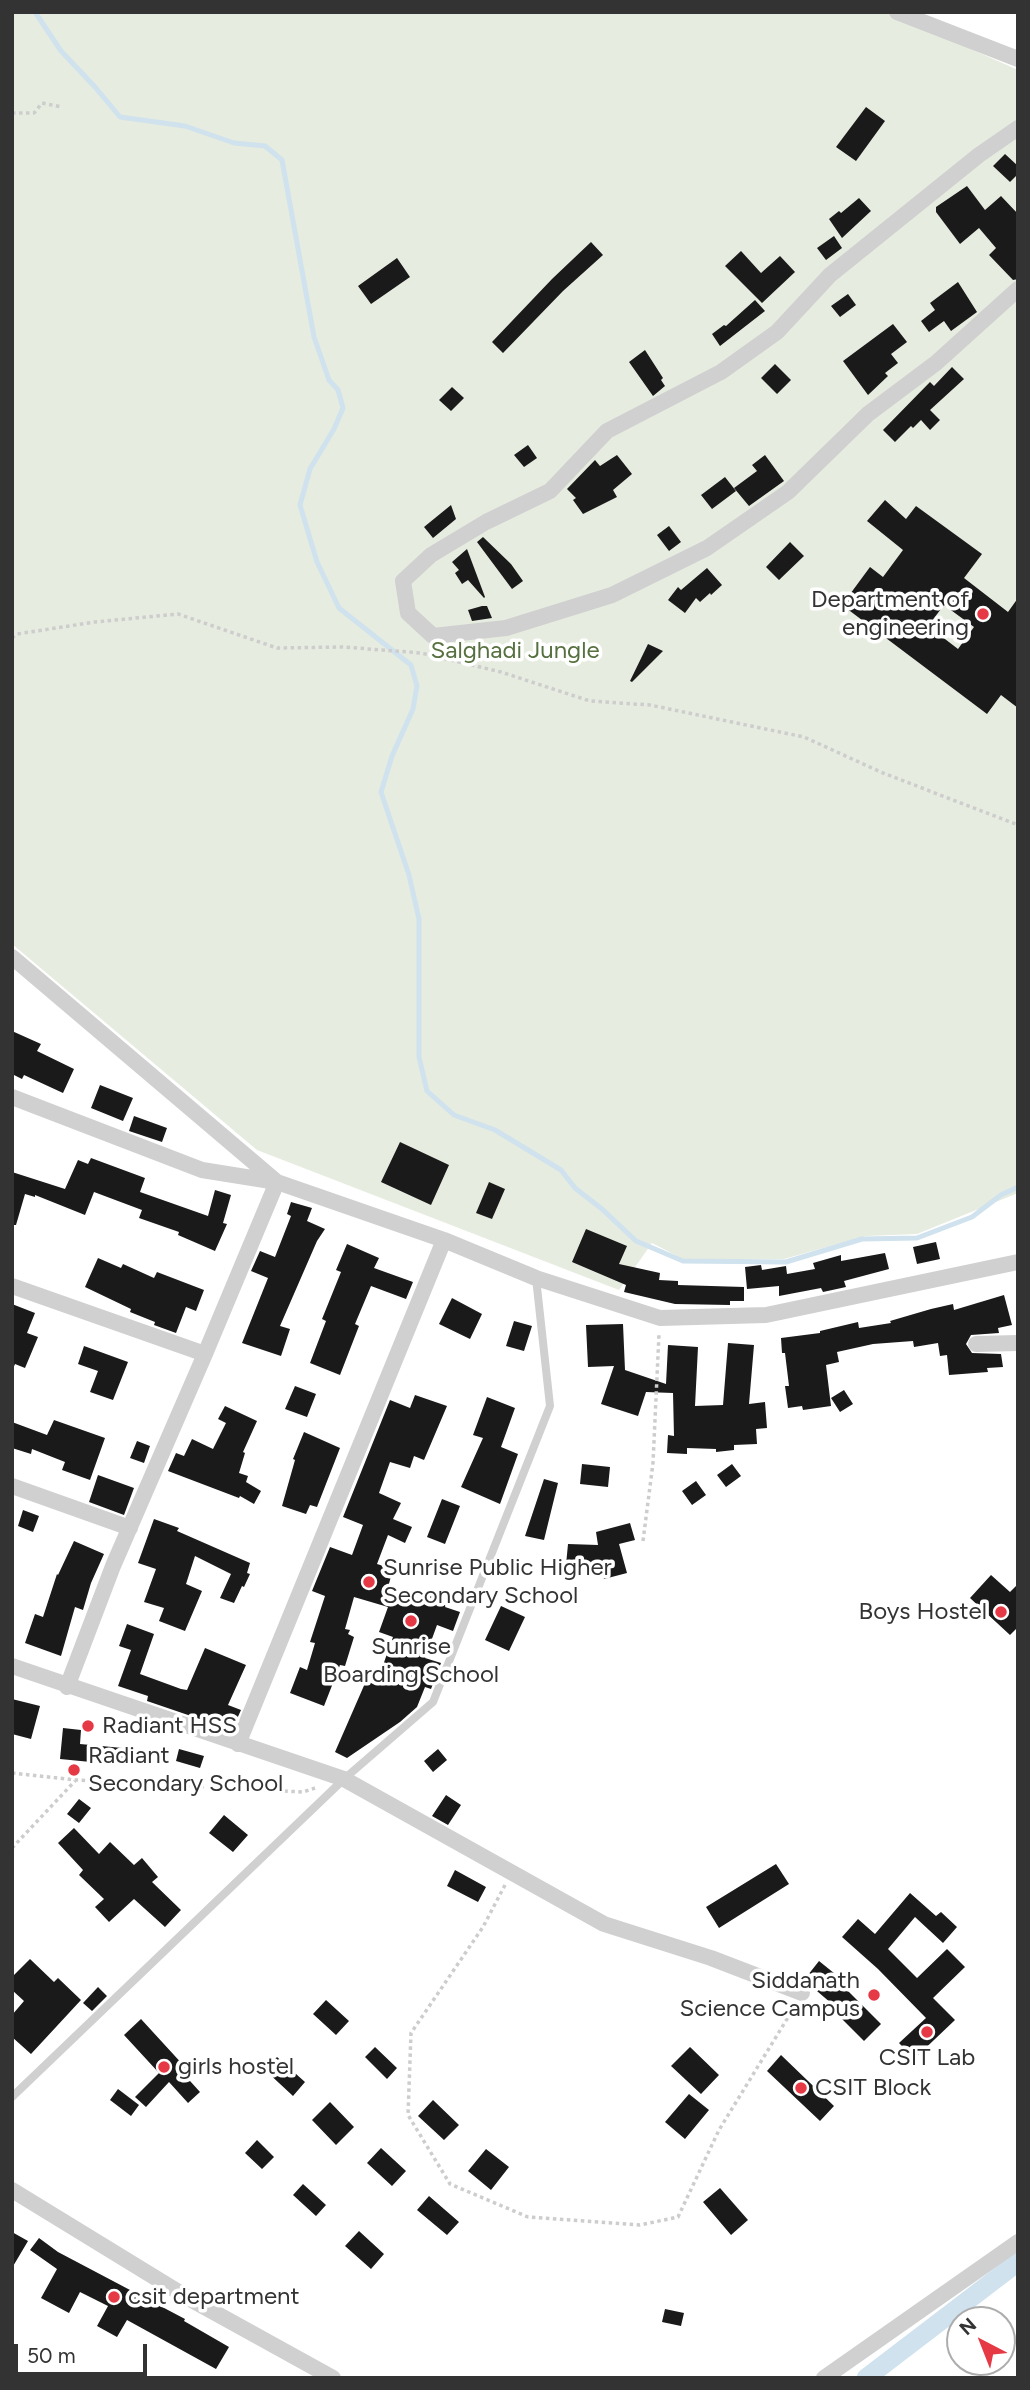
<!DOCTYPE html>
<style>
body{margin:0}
#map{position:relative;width:1030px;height:2390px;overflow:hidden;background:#fff;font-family:Figtree,sans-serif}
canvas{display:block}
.frame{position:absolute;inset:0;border:14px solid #333;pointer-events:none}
.north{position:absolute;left:946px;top:2306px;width:70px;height:70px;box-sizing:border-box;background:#fff;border:2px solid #adadad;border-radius:50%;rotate:318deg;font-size:19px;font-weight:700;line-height:28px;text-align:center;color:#333}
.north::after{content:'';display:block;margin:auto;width:24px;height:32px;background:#e63946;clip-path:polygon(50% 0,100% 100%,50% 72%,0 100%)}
.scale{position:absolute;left:14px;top:2344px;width:133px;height:32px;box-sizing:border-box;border:4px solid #333;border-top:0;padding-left:9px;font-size:21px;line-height:24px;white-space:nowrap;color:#333;-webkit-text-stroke:5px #fff;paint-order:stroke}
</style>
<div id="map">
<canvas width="1030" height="2390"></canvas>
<div class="frame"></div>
<div class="north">N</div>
<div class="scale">50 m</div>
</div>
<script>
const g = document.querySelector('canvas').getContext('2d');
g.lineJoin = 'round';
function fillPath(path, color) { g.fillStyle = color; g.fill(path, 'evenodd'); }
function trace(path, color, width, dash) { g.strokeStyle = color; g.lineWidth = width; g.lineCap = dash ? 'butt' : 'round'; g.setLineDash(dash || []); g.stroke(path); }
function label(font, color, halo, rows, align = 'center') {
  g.font = font + ' Figtree,sans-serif'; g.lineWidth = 7; g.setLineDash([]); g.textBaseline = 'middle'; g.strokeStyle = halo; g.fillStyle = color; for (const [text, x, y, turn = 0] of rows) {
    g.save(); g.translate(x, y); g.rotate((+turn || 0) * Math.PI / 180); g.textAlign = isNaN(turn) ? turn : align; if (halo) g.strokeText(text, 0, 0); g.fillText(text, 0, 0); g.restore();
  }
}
fillPath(new Path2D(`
 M12,12H888L1018,70V1193L917,1234L866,1236L784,1259H683L652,1243L619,1290L257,1150L12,944Z`), '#e6ecdf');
trace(new Path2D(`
 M35,12L61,51L95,87L120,117L185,126L234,143L265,146L282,160L314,337L329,380L338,390L343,408L334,429L310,469L300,505L317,562L339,608L411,665L417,686L413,709L392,756L381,792L409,875L419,919V1057L427,1091L454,1115L495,1130L561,1170L575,1188L602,1209L636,1241L683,1261L786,1262L862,1239L917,1238L972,1217L1001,1195L1018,1187`), '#cfe2ee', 5);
trace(new Path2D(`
 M866,2378L1018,2262`), '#cfe2ee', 19);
fillPath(new Path2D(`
 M866,107L885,121L856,161L836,147Z
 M1005,154L1018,166V174L1010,182L993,166Z
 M967,186L985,210L1001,196L1018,214V279L1013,280L989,255L996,248L979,228L960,244L936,212V207Z
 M859,198L871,211L842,238L829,219L839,211L841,213Z
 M834,236L842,248L826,260L817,248Z
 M591,242L603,255L563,291L503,353L492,342L552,279Z
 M741,251L761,273L780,256L795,272L762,303L725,266Z
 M397,258L410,277L371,304L358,286Z
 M958,282L977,312L951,331L944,321L929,332L921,321L935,310L930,303Z
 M848,294L856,305L840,317L831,306Z
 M755,300L765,311L720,346L712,334L724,325L726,326Z
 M893,324L907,342L891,354L898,363L885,373L888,376L868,395L843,361Z
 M645,350L663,378L661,380L665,386L653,396L629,362Z
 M775,364L791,380L777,394L761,378Z
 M952,367L964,379L930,410L940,420L930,430L921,420L913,428L911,426L895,442L883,430L930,382L934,386Z
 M452,387L464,398L451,411L439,400Z
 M528,445L537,458L524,467L514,455Z
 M617,455L632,474L613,490L617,497L583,514L573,500L576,498L567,489L595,460L600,466Z
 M765,455L784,481L749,506L734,488L757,471L752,465Z
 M725,477L736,491L712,509L701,495Z
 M885,500L906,519L916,506L982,554L964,578L1008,612L1018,598V708L1001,695L987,714L842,605L870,567L883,577L903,550L867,521ZM944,605L974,627L958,649L928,626Z
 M451,505L456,519L433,538L424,527Z
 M669,526L681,542L669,551L657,535Z
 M483,537L511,564L523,581L512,589L477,542Z
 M790,542L804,556L779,580L766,567Z
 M467,549L485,597L484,598L468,580L462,584L455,573L459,570L452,562Z
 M707,568L722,585L711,595L710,593L700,602L696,598L685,613L668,600L678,587L681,590Z
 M482,606H487L492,618L472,621L468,610Z
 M648,644L663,651L632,682L630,681Z
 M12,1031L41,1044L37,1051L74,1069L63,1093L24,1075L22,1079L12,1074Z
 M100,1085L133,1098L123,1121L91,1108Z
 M134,1116L167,1128L162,1142L129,1131Z
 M400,1142L449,1165L431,1205L381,1182Z
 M91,1158L145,1178L140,1192L208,1216L215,1190L231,1195L223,1223L227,1224L215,1251L178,1235L179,1232L139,1218L142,1210L94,1192L85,1215L35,1195V1197L25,1194L16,1225H12V1172L65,1189L78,1160L88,1164Z
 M489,1182L505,1189L492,1219L476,1213Z
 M291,1202L312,1208L307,1221L325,1229L317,1241L280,1326L290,1329L281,1356L242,1343L268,1278L251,1271L260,1251L275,1257L291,1216L287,1214Z
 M586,1229L627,1246L619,1264L660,1273L659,1280L678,1281V1285L744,1287V1301H730V1305L675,1304L624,1292L626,1285L572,1262Z
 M936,1242L940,1259L917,1264L913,1247Z
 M347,1244L379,1258L374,1268L413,1282L406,1299L371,1286L355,1324L359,1326L340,1375L310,1363L326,1321L322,1319L341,1272L336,1270Z
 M885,1253L889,1269L844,1281L846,1287L823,1292L821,1288L779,1296V1286L747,1289L745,1267L761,1265L762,1270L786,1266L787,1274L815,1269L813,1263L841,1255V1261Z
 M98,1258L121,1268L123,1264L154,1278L157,1272L204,1290L196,1311L186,1307L176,1333L154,1325L155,1322L130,1312L131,1309L85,1287Z
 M1004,1295L1012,1325L998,1328L999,1333L971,1335L966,1344L972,1353L1001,1354L1003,1367L987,1368L988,1372L949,1375L947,1355L940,1356L938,1343L914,1347L913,1341L873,1344L837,1352L839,1362L826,1365L831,1406L803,1410L802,1406L788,1408L785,1386H789L785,1353H782L781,1338L820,1333V1331L858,1322L859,1328L891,1323L890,1321L931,1309L953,1304L954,1310Z
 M452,1298L482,1314L470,1339L439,1324Z
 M12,1304L35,1313L27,1333L38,1337L25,1368L15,1364L13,1369Z
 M514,1321L532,1326L524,1351L506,1346Z
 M623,1324L625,1370L666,1384L668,1345L698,1347L695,1406L723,1405L728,1343L754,1345L749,1404L765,1402L767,1428L756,1429L757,1444L734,1445V1450L716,1452V1449L687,1448V1454L667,1453L668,1435L674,1436L673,1393L646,1392L638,1416L601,1404L614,1366L588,1367L586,1325Z
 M84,1346L128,1362L113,1400L90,1392L98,1371L78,1364Z
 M295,1386L316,1394L307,1417L285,1409Z
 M844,1390L853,1404L840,1412L831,1398Z
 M415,1395L447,1406L424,1460L414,1456L410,1468L390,1462L379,1493L401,1503L393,1519L412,1527L405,1543L388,1535L377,1564L393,1569L387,1591L427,1605L431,1594L448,1600L445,1607L460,1612L453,1631L437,1625L425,1658L441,1663L431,1689L425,1687L417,1707L400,1722L347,1758L335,1752L366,1681L376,1685L393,1637L379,1632L388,1607L354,1597L345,1629L350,1630L348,1634L354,1637L345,1666L340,1665L324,1706L290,1693L300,1667L307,1670L315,1643L310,1642L325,1596L312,1591L330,1547L352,1555L363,1525L343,1517L390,1400L410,1408Z
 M487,1397L515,1408L501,1447L518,1454L500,1504L461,1487L483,1438L473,1435Z
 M225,1406L257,1421L243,1452L245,1453L239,1473L248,1476L246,1482L261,1491L254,1504L240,1496L239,1498L168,1471L176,1453L184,1456L192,1439L213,1449L226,1423L218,1419Z
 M54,1420L105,1438L90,1480L62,1470L65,1462L32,1449L31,1454L12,1448V1422L47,1435Z
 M304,1432L340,1448L317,1507L310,1505L306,1514L282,1506L295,1460L293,1459Z
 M137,1441L150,1446L144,1463L130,1458Z
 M582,1464L610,1467L608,1487L580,1484Z
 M732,1464L741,1476L726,1487L717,1475Z
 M98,1475L134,1488L124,1515L89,1502Z
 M544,1479L558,1483L544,1540L525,1536Z
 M696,1481L706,1495L692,1505L682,1491Z
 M442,1499L460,1506L445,1544L427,1537Z
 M23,1510L39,1516L33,1532L18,1526Z
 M154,1519L179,1528L177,1531L250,1563L247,1573L250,1574L244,1587L242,1586L234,1603L220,1598L231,1574L195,1556L186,1584L202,1591L185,1631L159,1621L164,1608L144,1602L156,1569L138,1563Z
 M630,1523L635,1540L619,1544L627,1573L604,1579L599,1564L566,1565L568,1544L598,1545L596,1532Z
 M74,1541L104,1554L91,1583L83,1610L75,1607L61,1656L25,1643L35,1614L43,1617L57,1574L58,1575Z
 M991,1575L1010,1592L1018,1584V1627L1010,1635L970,1598Z
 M501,1606L525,1617L509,1651L485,1640Z
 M127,1624L154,1634L140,1674L181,1689L187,1690L205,1648L246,1665L228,1705L241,1710L232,1730L147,1701L148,1696L118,1686L131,1650L119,1646Z
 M12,1699L40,1706L31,1739L12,1734Z
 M63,1728L81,1730L80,1744L133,1749L132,1766L60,1759Z
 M179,1749L204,1756L200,1768L176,1761Z
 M438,1749L447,1760L433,1772L424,1761Z
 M446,1795L461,1805L448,1825L432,1816Z
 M79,1799L91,1808L79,1823L67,1814Z
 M224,1815L248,1835L233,1852L209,1833Z
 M74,1828L99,1854L110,1842L134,1865L142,1858L158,1877L152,1882L181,1910L165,1927L134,1899L109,1922L95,1907L104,1899L79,1875L83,1870L58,1843Z
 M776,1864L789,1884L719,1928L706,1907Z
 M455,1870L486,1887L478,1902L447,1886Z
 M910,1893L936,1916L941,1912L957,1927L943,1943L915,1917L888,1949L917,1978L947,1949L965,1967L933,1998L955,2020L914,2059L899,2043L926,2018L878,1969L842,1937L858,1919L875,1934Z
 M30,1959L54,1982L58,1978L81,2000L31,2054L12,2037V2015L24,2001L12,1990V1977Z
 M819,1961L850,1986L847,1990L881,2024L864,2041L835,2012L838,2009L804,1980Z
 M98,1987L107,1996L92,2011L83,2003Z
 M326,2000L349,2021L336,2035L313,2014Z
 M141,2019L185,2067L181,2071L200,2092L188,2103L169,2082L146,2107L135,2097L159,2073L124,2035Z
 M375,2047L397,2068L387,2079L365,2057Z
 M690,2047L719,2075L701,2094L671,2066Z
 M781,2055L834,2106L820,2121L767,2071Z
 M277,2057L305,2082L293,2096L265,2070Z
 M118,2089L139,2105L131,2116L110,2100Z
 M689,2094L709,2110L685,2139L665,2122Z
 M433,2100L459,2125L444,2140L418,2116Z
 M330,2102L354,2127L336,2145L312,2120Z
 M257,2140L274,2157L262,2169L245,2153Z
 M381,2148L406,2171L392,2186L367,2163Z
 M486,2149L509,2167L491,2190L468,2171Z
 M303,2184L326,2205L316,2216L293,2195Z
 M720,2188L748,2220L731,2235L703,2202Z
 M429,2196L459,2222L447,2235L417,2210Z
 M359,2231L384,2254L371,2269L345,2246Z
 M12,2232L28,2241L12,2268Z
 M39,2238L58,2252L185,2319L184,2321L229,2347L216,2369L127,2320L117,2337L97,2326L108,2306L80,2292L69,2313L41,2298L57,2269L30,2250Z
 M665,2309L684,2313L681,2326L662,2322Z`), '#1a1a1a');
trace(new Path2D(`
 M12,113H34L42,103L62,107
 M12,638L17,634L95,622L178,614L277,648L343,647L421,653L501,672L590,701L650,705L804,737L883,773L1018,825
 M643,1541L653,1463L659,1334
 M12,1773L76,1780L303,1792L315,1788
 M12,1848L75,1781
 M505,1885L483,1927L411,2033L408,2115L450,2184L528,2217L640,2225L678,2217L719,2130L795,2006`), '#cdcdcd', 3.5, [3.5, 3.5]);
trace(new Path2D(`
 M12,2097L344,1779L433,1702L550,1406L536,1278`), '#d0d0d0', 8);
trace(new Path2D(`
 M897,12L1018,59
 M1018,128L979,155L830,275L777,332L721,372L607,431L550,491L486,522L431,555L403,581L408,613L433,636L506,628L612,595L707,548L788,492L868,414L936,363L1018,289
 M12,957L277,1182L444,1240L536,1278L660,1318L766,1315L1018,1262
 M12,1097L202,1170L277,1182L205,1354L113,1566L67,1687
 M12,1286L205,1354
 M976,1344L1018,1343
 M12,1486L130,1528
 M12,1666L344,1779L604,1924L711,1958L802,1993
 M238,1744L444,1240
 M12,2190L190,2299L333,2378
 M824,2378L1018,2242`), '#d0d0d0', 16);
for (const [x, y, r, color] of [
 [983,614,7,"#e63946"],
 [369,1582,7,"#e63946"],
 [1001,1612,7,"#e63946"],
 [411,1621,7,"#e63946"],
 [88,1726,7,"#e63946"],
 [74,1770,7,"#e63946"],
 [874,1995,7,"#e63946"],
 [927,2032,7,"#e63946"],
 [164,2067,7,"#e63946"],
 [801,2088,7,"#e63946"],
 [114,2297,7,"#e63946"]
]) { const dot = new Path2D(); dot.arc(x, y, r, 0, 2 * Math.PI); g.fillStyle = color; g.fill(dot); trace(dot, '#fff', 2.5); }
label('24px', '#333', '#fff', [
 ["Department of",969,600,"right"],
 ["engineering",969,628,"right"],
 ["Sunrise Public Higher",383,1568],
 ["Secondary School",383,1596],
 ["Boys Hostel",987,1612,"right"],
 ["Sunrise",411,1647,"center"],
 ["Boarding School",411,1675,"center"],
 ["Radiant HSS",102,1726],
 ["Radiant",88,1756],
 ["Secondary School",88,1784],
 ["Siddanath",860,1981,"right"],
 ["Science Campus",860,2009,"right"],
 ["CSIT Lab",927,2058,"center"],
 ["girls hostel",178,2067],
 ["CSIT Block",815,2088],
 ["csit department",128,2297]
], 'left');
label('24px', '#56703f', '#fff', [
 ["Salghadi Jungle",515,651]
]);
</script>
